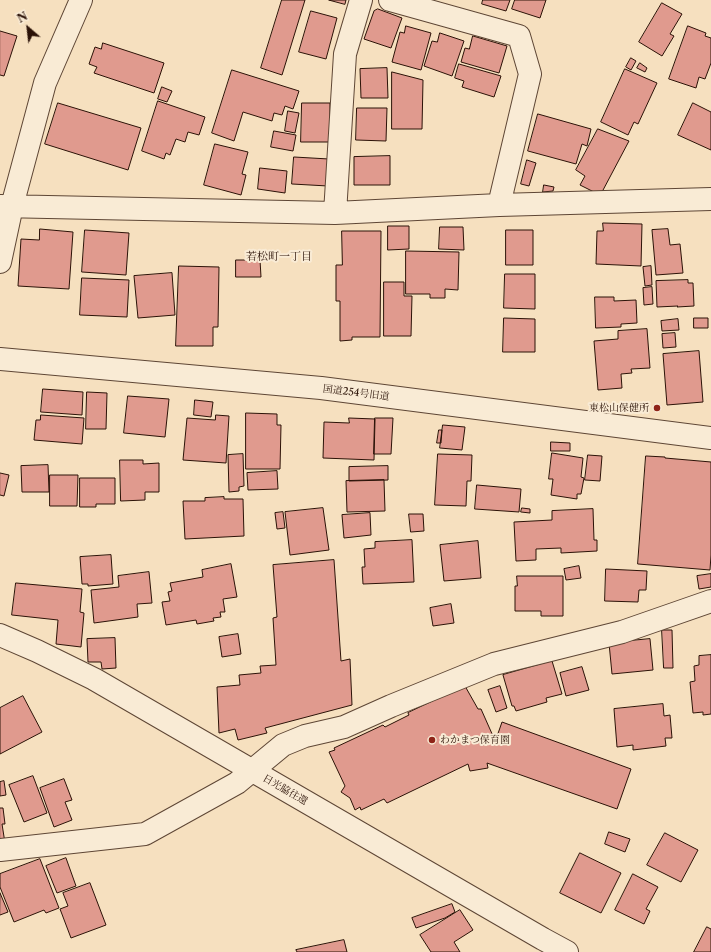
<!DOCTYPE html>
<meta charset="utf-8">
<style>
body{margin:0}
#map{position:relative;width:711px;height:952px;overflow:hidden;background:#f6e0bf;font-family:"Libre Caslon Text",serif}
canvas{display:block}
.north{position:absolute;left:8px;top:8px;width:40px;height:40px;-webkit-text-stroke:3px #f9ebd5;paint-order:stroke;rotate:332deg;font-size:11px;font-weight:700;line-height:16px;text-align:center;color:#2b1207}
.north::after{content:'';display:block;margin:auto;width:14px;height:18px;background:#2b1207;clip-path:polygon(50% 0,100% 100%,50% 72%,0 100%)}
</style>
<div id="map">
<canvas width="711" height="952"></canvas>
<div class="north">N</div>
</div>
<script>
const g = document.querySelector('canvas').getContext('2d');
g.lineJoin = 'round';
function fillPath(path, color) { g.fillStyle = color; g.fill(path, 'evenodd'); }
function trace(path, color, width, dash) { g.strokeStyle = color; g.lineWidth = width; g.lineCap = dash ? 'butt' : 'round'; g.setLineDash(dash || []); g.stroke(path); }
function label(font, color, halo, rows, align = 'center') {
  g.font = font + ' "Libre Caslon Text","Noto Serif JP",serif'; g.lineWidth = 4; g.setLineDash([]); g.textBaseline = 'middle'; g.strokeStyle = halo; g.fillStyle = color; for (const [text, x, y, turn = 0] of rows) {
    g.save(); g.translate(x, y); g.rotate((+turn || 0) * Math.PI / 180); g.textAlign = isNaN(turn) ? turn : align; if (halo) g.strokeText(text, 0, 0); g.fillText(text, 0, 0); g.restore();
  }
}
const building = new Path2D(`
 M282,0H305L282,75L261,68Z
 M329,0H346L345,4Z
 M483,0H510L506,11L482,4Z
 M515,0H546L540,18L512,9Z
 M662,3L682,14L670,34L674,36L662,56L639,42Z
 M378,9L402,18L391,48L364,39L374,11Z
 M311,11L337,18L326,59L299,52Z
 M406,26L431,33L421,70L392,62L400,32L404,33Z
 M688,26L706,33L705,36L711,38V63L705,79L699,77L696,88L669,79Z
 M0,31L17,36L4,76L0,75Z
 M440,33L464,41L452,76L424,66L432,41L437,42Z
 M473,36L507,46L499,73L461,62L465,48L469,49Z
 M103,43L164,63L154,93L94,73L97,67L89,64L95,47L101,49Z
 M631,58L636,61L631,70L626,67Z
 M640,63L647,68L645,72L637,68Z
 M459,64L501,76L494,97L462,87L464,81L455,78Z
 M387,68L388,98H361L360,69Z
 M625,69L657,83L638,124L634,122L628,135L601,122Z
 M232,70L299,91L293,109L285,106L282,115L274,113L272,121L243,112L234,141L212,133Z
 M392,72L423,80L422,129H392Z
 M162,87L172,91L167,102L158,99Z
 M158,101L205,117L199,135L188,132L185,142L176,139L170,155L166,153L164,159L142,151Z
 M58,103L141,128L128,170L45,144Z
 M302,103H330V142H301Z
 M693,103L711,112V150L678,135Z
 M357,108H387L386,141L356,140Z
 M288,111L299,113L295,133L285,131Z
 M538,114L591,129L587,146L582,144L576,164L528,151Z
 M598,129L629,141L602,192H594L580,185L585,176L576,170Z
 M274,131L296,135L293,151L271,147Z
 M215,144L248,152L242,174L246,175L241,195L204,185Z
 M390,156V185H354V157Z
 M294,157L329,159L328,186L292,184Z
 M527,160L536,163L529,186L521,184Z
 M260,168L287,171L285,193L258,189Z
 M544,185L554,187L553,191L543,192Z
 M603,223L642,224L641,266L596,264L597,231H603Z
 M388,226H409V249L388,250Z
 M440,227H463L464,250L439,249Z
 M40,229L73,232L69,289L18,286L21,239L39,240Z
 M668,229L670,245L680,244L683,273L656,275L652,230Z
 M85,230L129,233L126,275L82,272Z
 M506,230H533V265H506Z
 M342,231H381L380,337H352V340L340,341V301H336V265H342Z
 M406,251L459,252L458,290L445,289V298H430V294H406Z
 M236,260H260L261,277H236Z
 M179,266L219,267L218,327H213V346H176Z
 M651,266L652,285L645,286L643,267Z
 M172,273L175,315L138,318L134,276Z
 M505,274H535V309L504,308Z
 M82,278L129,280L127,317L80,315Z
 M688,280V283H693L694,306L677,307L678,306L657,307L656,281Z
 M384,282H404V296H412L411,336H384Z
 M652,287L653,304L644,305L643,288Z
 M595,297H614V301L636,300L637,323L621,324V327L596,328Z
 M504,318L535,319V352H503Z
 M694,318H708V328H694Z
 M678,319L679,330L662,331L661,321Z
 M647,329L650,368L631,369L632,373L621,374L622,388L598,390L594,341L618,339V331Z
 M675,333L676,347L663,348L662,334Z
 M699,351L703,402L667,405L663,354Z
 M43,389L83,392L82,415L41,412Z
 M87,392L107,393L106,429H86Z
 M128,396L169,399L165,437L124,433Z
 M195,400L213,402L211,417L194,415Z
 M246,413L277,414V425H281L280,469H246Z
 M41,415L84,418L82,444L34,440L36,420H40Z
 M216,415L229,416L226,463L183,460L187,418L215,420Z
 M349,418L375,419L374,460L323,458L324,422L349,423Z
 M375,418H393L391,454H374Z
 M443,425L465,427L462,450L440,448Z
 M439,430H442L441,443H437Z
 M551,442L570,443V451H551Z
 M552,453L583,458L581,477L584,478L581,494H577V499L551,495L553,479H549Z
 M243,454L244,486L239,487V491L229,492L228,455Z
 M438,454L472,455L471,481H467L466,506L435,505Z
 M588,455L602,456L600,481L585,480Z
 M646,456L665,457V458L711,462V555L710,570L638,564Z
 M120,460H143V464L159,463V492H145V500L121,501Z
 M48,465L49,492H22L21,466Z
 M388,466V480L349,481V467Z
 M277,471L278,489L248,490L247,473Z
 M0,473L9,475L4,496L0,495Z
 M50,475H78L77,506H50Z
 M80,478H115V504H96V507H80Z
 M384,480L385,511L347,512L346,481Z
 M477,485L521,489L519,512L475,509Z
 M224,497V499H243L244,536L185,539L183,501H205V498Z
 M323,508L329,550L290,555L285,512Z
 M522,508L530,509V513L521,512Z
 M593,509L594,540H597V551L561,553V548L536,549V560L516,561L514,522L552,520V511Z
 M283,512L285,528L277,529L275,513Z
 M370,513L371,535L344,538L342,515Z
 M409,514H423L424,531L411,532Z
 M412,540L414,582L363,584L362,567H365L364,549L375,548V542Z
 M478,541L481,578L444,581L440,545Z
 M111,555L113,584L88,586V584H82L80,557Z
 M334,560L341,661L350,659L352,705L265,728L267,733L238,740L235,729L219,733L217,687L240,685L239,675L261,673L260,666L276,665L273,618L277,617L273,565Z
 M231,564L237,597L223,599L225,612H220L221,617L213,618L214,621L197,624L196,620L166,625L162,602L170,601L168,592L172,591L170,583L203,577L202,570Z
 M579,566L581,578L566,580L564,569Z
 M606,569L647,571L646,590H639L638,602L605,601Z
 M149,572L152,603L137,604L138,617L94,623L91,590L119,587L118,576Z
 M711,574V587L699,589L697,576Z
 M517,576H563V616H541V611H515V586H517Z
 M16,583L82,589L80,612L84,613L81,647L56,644L58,620L12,615Z
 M451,604L454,623L433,626L430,608Z
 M662,630H672L673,668H664Z
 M238,634L241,654L222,657L219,637Z
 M115,638L116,668L102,669L101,662H88L87,639Z
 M650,639L653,670L612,674L609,643Z
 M711,655V714L703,715V712L693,713L690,682L695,681L694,666L699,665V656Z
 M552,661L562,694L546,698L547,702L516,711L514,706H512L503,675Z
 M582,667L589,690L566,696L560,673Z
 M465,686L478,709H481L493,736L490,738L494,745L502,722L631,769L617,809L487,763L488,768L470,771L468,764L387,803L384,799L361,810L360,807L355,810L350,798L341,792L345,786L329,752L335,750L334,748L383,725L385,727L409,715L408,713Z
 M500,686L507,708L496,712L488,690Z
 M23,696L42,732L0,754V708Z
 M663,704L664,716L670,715L672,738H665L666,746L633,750V745L617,747L614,709Z
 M33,776L47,813L24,822L9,785Z
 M64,779L72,800L65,802L72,820L54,827L40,788Z
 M4,781L6,795L0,796V782Z
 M0,808H3L5,824H2L5,843L0,844Z
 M609,832L630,839L625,852L605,844Z
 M665,833L698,850L681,882L647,865Z
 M580,853L621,873L601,913L560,893Z
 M66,858L76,886L57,893L46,866Z
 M40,859L59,908L46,913L44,910L14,922L0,887V874Z
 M633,874L658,887L646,909L650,911L644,924L615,910Z
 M90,883L106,925L71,938L60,909L68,906L63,893Z
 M0,893L8,912L0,915Z
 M452,904L455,912L445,918L416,928L412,918Z
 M460,910L473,930L454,942L460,952H431L420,935Z
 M707,927L711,929V952H694Z
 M344,940L347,952H297L296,950Z`);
fillPath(building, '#e09a8e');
trace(building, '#2b1207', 1);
const minor = new Path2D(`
 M390,0L519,36L530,74L499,205
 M0,206L335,213L499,205L711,199
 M335,213L345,54L361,0
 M0,262L12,206L45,83L81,0
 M0,359L321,388L711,438
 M0,635L37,651L94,679L543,939L567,952
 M0,850L145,834L237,783L283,745L305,736L344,727L391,706L494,664L622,632L711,601`);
trace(minor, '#5e4635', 24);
trace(minor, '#f9ebd5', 22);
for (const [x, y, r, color] of [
 [657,408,4,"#8f2418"],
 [432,740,4,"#8f2418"]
]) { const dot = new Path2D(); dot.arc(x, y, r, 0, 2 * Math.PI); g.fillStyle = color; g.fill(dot); trace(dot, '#f9ebd5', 1.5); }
label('10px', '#2b1207', '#f9ebd5', [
 ["国道254号旧道",356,393,7],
 ["日光脇往還",285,790,30]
]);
label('10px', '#2b1207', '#f9ebd5', [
 ["東松山保健所",649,408],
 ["わかまつ保育園",440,740,"left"]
], 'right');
label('11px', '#2b1207', '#f9ebd5', [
 ["若松町一丁目",279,257]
]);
</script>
